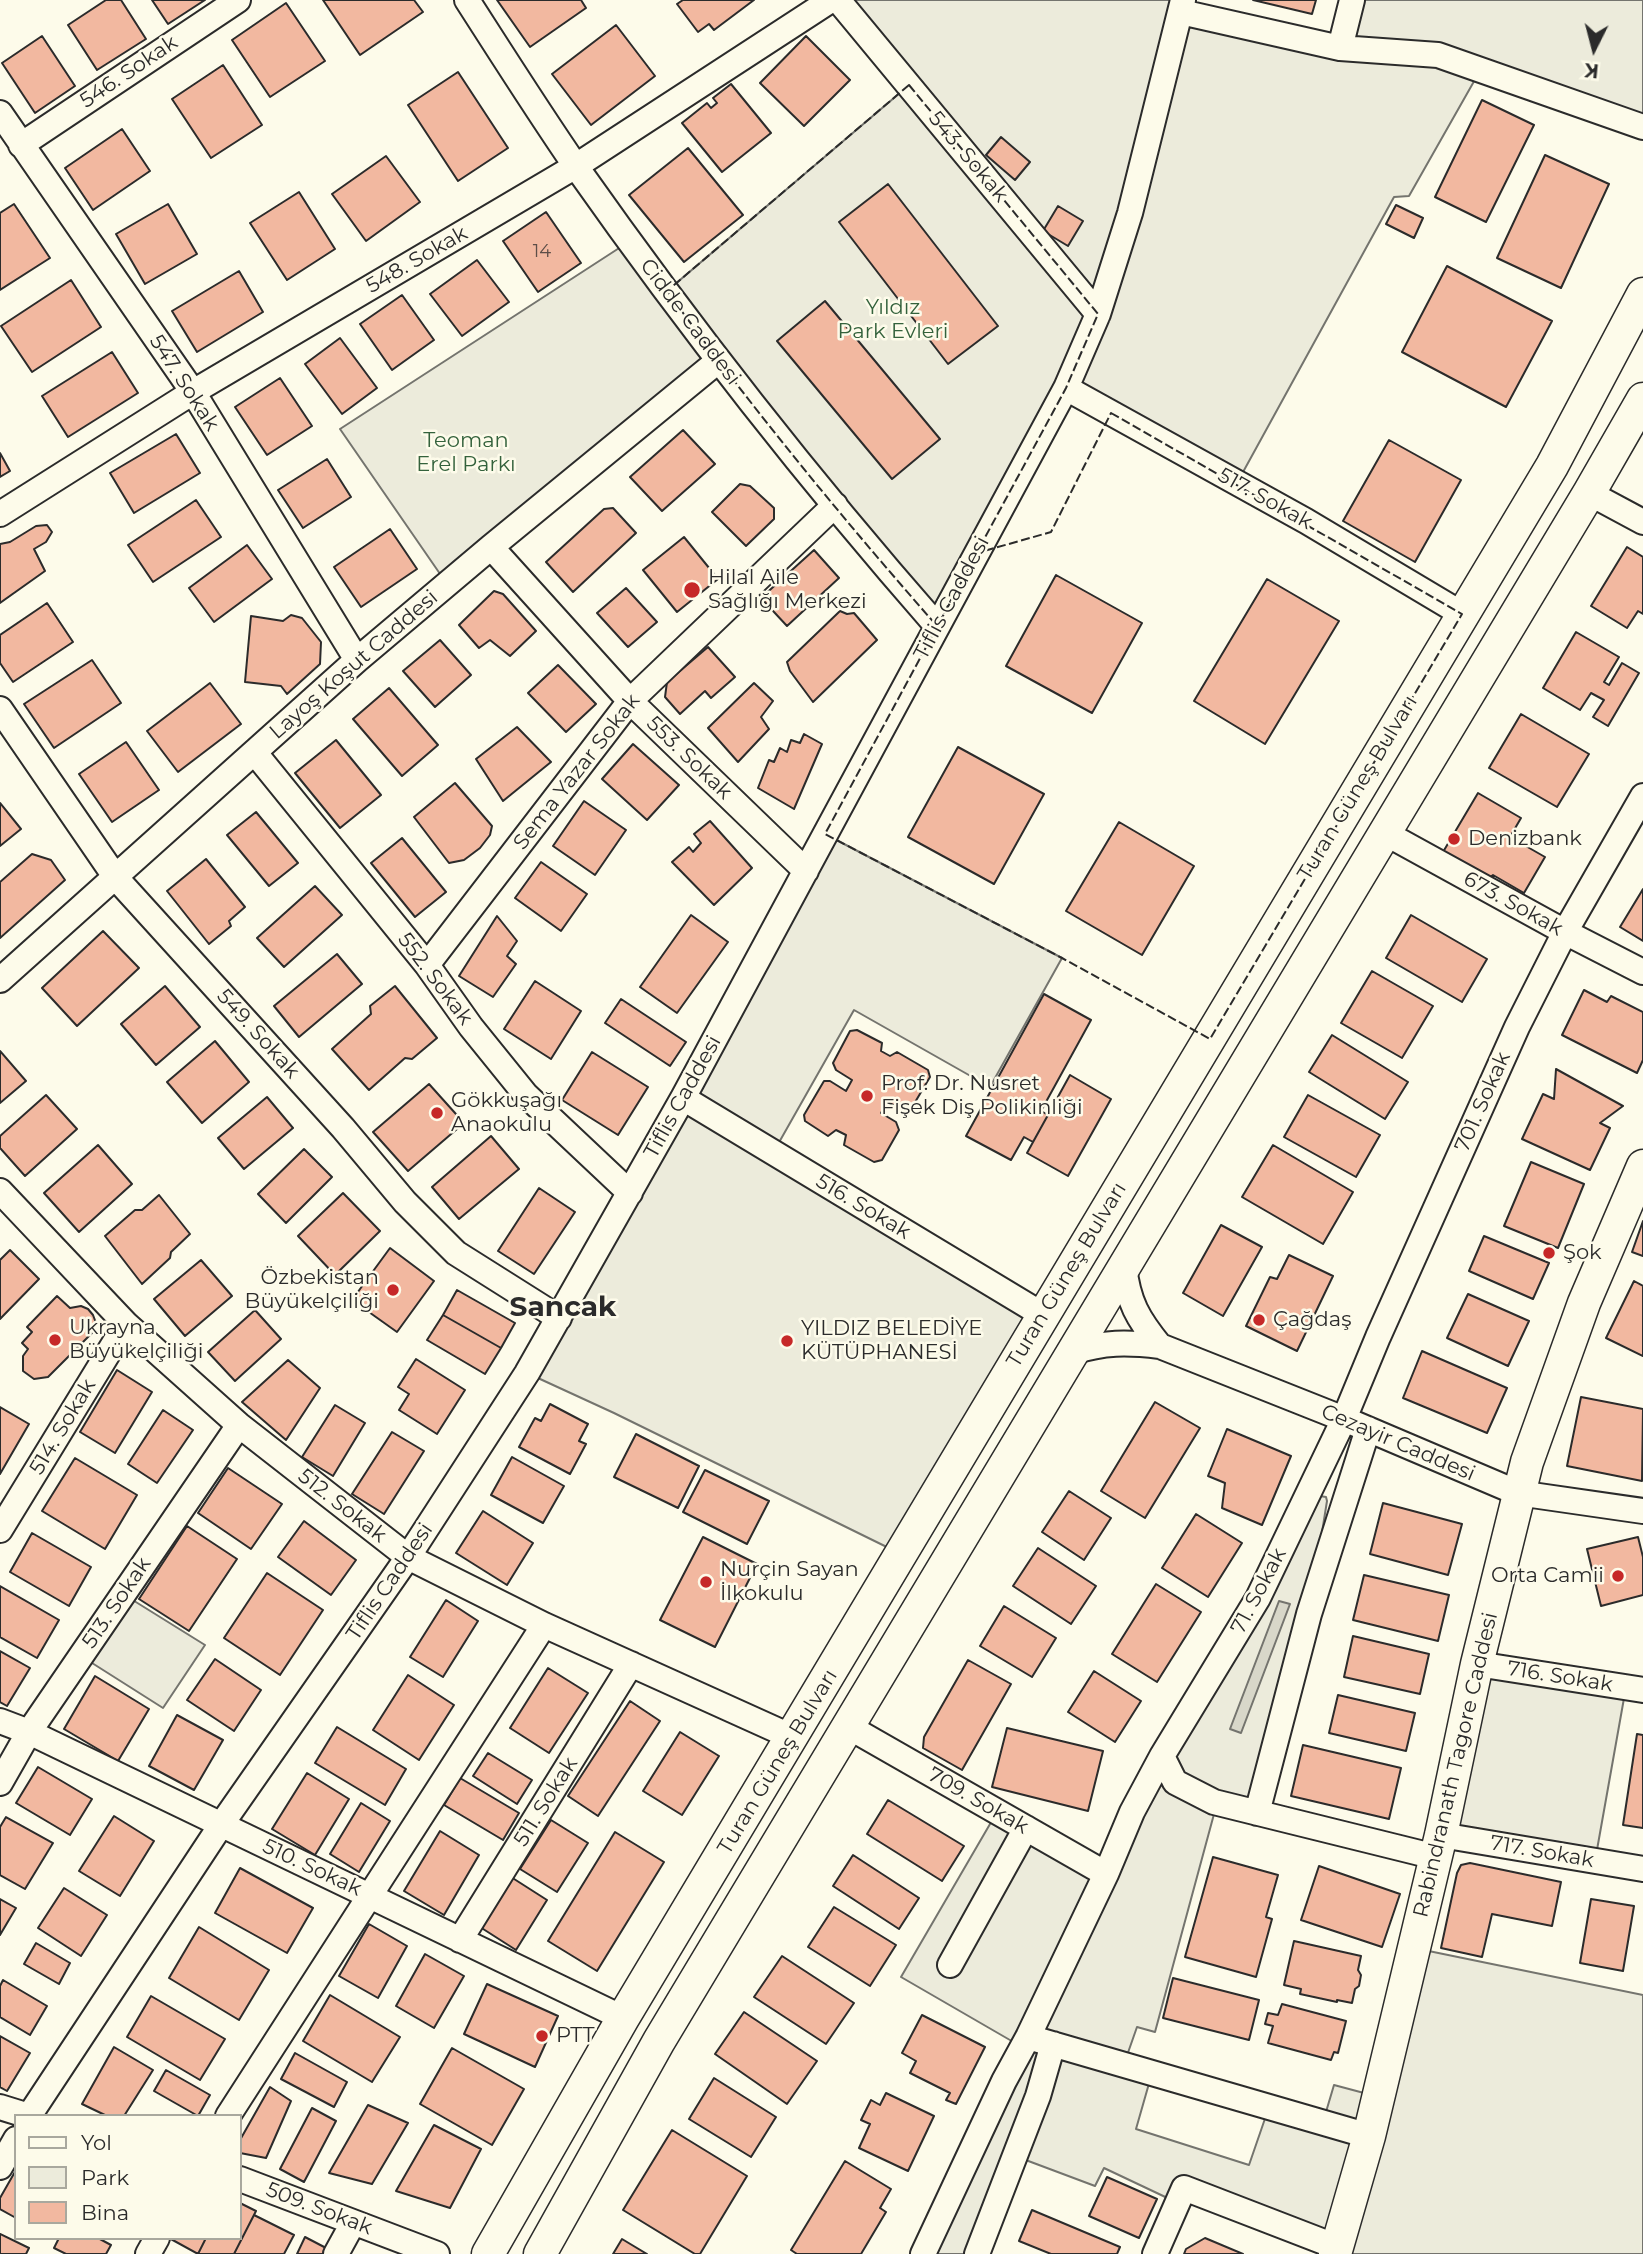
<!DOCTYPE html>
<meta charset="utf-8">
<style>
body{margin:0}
#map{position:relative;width:1643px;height:2254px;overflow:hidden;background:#fdfbea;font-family:Montserrat,sans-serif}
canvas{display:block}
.legend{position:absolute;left:14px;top:2114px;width:228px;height:126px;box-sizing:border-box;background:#fdfbea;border:2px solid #a9a89e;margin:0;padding:9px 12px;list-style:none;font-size:21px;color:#2b2b2b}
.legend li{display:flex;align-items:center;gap:14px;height:35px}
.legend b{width:35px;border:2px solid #a9a89e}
.north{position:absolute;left:1559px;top:14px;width:70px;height:70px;-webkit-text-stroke:5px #fdfbea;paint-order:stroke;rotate:186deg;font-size:19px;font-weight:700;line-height:28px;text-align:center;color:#2b2b2b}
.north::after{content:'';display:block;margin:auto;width:24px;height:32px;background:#2b2b2b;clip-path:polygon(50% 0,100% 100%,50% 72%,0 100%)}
</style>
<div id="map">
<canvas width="1643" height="2254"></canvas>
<ul class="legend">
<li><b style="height:9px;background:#fdfbea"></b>Yol</li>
<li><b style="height:19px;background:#ecebdb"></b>Park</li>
<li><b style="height:19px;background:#f2b8a0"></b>Bina</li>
</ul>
<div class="north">K</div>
</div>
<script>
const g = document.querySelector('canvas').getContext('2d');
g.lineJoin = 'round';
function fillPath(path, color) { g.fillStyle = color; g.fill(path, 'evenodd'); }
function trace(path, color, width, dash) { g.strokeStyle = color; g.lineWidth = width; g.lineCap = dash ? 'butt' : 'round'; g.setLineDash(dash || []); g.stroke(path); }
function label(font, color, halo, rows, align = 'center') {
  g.font = font + ' Montserrat,sans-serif'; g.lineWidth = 5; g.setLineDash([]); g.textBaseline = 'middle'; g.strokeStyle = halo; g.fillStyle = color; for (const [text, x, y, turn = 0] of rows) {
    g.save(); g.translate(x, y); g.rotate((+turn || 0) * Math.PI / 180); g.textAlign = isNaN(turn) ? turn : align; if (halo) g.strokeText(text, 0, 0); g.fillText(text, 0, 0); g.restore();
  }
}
const green = new Path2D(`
 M838,0H1183L1340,48L1352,0H1643V127L1481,69L1409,196L1394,197L1237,483L1066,389L937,626L718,361L447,584L340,429L630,241L667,291L908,86Z
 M825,834L1062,958L990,1087L854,1010L773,1153L1043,1315L901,1554L614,1413L527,1373Z
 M1320,1496L1326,1497L1327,1501L1309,1614L1257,1813L1217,1803L1155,2032L1137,2027L1124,2064L1152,2073L1136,2129L1249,2165L1269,2107L1323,2122L1334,2085L1379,2097L1414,1948L1643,1995V2254H1335L1185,2188L1178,2203L1104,2168L1095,2186L1015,2156L977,2254H923L1022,2047L901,1977L997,1812L1105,1874Z
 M123,1594L205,1645L163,1708L81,1656Z
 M1477,1664L1626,1687L1595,1861L1441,1835Z`);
fillPath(green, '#ecebdb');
trace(green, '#74746e', 2);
const water = new Path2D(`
 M1279,1601L1290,1604L1241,1733L1230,1729Z`);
fillPath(water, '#d8d7c9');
trace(water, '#74746e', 2);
const building = new Path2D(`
 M106,0H121L146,39L97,70L68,25Z
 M152,0H205L168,24Z
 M323,0H414L423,12L360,55Z
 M497,0H581L586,8L530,47Z
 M683,0H754L714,30L709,24L698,32L677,4Z
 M1253,0H1316L1312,14Z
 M286,3L325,61L270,97L232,40Z
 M616,25L655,76L591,125L552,74Z
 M42,36L75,86L35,113L2,63Z
 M806,36L850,80L804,126L760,83Z
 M223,65L262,125L211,158L172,99Z
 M458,72L508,148L458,181L408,105Z
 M731,84L771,133L722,172L682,123L707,103L711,108L717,103L713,98Z
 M1482,100L1534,125L1486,222L1435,197Z
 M122,129L150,171L93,210L65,168Z
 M1001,137L1030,162L1015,180L986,155Z
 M688,148L743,215L684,262L629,195Z
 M1545,155L1609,184L1561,288L1497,258Z
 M386,156L420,202L366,241L332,194Z
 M888,184L998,326L948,364L839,222Z
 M299,192L335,249L287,280L250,223Z
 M14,204L50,258L0,290V213Z
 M168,204L197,254L145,284L116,234Z
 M1396,205L1423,218L1414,238L1386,224Z
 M1058,206L1083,221L1068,246L1043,231Z
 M546,212L581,263L538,292L503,241Z
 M477,260L509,302L462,336L430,294Z
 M1447,266L1552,321L1506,407L1402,352Z
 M239,271L263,312L197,352L172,311Z
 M71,280L101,327L32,372L1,326Z
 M402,295L434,340L392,370L360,324Z
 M825,301L940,439L892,479L777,341Z
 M340,338L377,388L342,414L305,364Z
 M112,352L138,393L68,437L42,396Z
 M280,378L312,426L267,455L235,407Z
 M683,430L715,464L662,511L630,477Z
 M176,434L200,473L134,513L110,473Z
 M1389,440L1461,480L1415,562L1343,521Z
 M0,453L10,471L0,477Z
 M327,459L351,497L303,528L278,490Z
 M740,484L750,486L774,508V519L746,546L712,512Z
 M196,500L221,537L153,582L128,545Z
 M613,508L636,533L573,592L546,562L604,509Z
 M47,525L52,532L46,542L34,549L45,571L0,603V544L10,542L36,526Z
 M390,529L417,569L361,607L334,567Z
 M684,537L718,579L677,612L643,570Z
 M247,545L272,579L214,622L189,588Z
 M1627,547L1643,557V614L1638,611L1627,628L1591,606Z
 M814,550L839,578L787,626L761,598Z
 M1056,575L1142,623L1092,713L1006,666Z
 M1267,579L1339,621L1265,744L1194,701Z
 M626,588L657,622L628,647L597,613Z
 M494,591L503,594L536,631L510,656L490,640L479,648L459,625Z
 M47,603L73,642L13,682L0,663V635Z
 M840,611L847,614L854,613L877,640L813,702L790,671L787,662Z
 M291,615L302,618L321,642L320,664L287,694L281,686L245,682L251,616L283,621Z
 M1576,632L1619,657L1604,682L1609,685L1622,663L1639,673L1608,726L1593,717L1604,700L1591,693L1580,710L1543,688Z
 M440,640L471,675L435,707L403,671Z
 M708,647L735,677L711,698L705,691L680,714L665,697L667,682Z
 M92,660L121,703L54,748L24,704Z
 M558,665L596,704L566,732L528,693Z
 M210,683L241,724L178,772L147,731Z
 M754,683L773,701L761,717L769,729L738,762L708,728Z
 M389,688L438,745L402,776L353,719Z
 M1521,714L1589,754L1557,807L1489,768Z
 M517,727L551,762L503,801L476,759Z
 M804,734L822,744L794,809L758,788L769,760L774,762L780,748L787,752L791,740L800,743Z
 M336,740L381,795L340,828L295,773Z
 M126,742L159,790L112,822L79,774Z
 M633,744L679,785L647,820L602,779Z
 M958,747L1044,794L994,884L908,837Z
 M455,783L492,826L490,835L480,848L464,860L449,863L414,817Z
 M1478,793L1521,818L1510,837L1545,857L1524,893L1493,875L1489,878L1443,852Z
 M584,801L626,830L595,875L553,846Z
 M0,803L21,829L0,846Z
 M256,812L298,863L269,886L227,835Z
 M710,821L752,868L714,905L672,862L689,847L693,852L701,843L694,834Z
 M1119,822L1194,866L1142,955L1066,911Z
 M402,838L446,892L415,917L371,863Z
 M32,854L51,860L65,880L0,938V882Z
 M206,859L245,907L229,921L231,926L209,944L167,891Z
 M541,862L587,894L561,931L515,898Z
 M315,886L342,915L284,967L257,938Z
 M1643,889V941L1620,927Z
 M691,915L728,942L677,1013L640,987Z
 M1411,915L1487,959L1462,1002L1386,958Z
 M497,916L517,941L507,956L516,964L493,997L459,976Z
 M103,931L139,968L77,1026L42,988Z
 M337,954L362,984L299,1037L274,1006Z
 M1372,971L1433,1006L1402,1058L1341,1023Z
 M535,981L581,1011L551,1059L504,1029Z
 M165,986L200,1027L156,1065L121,1024Z
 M395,986L437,1038L412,1059L405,1058L369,1090L332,1049L371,1014L370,1006Z
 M1584,990L1607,1002L1611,996L1643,1012V1060L1637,1073L1562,1035Z
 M1044,994L1091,1020L1041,1111L1048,1115L1033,1142L1024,1137L1011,1160L966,1136Z
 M621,999L686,1042L670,1066L605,1023Z
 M857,1030L882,1043L881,1051L890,1056L897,1052L928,1070L930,1077L911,1109H902L887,1102L881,1113L896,1122L899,1130L882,1160L874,1162L844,1145L846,1135L836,1130L828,1136L805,1121L804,1115L824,1081H830L846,1091L852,1080L836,1070L833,1063L850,1031Z
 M1332,1035L1408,1082L1385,1119L1309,1072Z
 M215,1041L249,1082L202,1123L167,1082Z
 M0,1051L26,1081L0,1103Z
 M592,1052L648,1087L618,1135L562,1100Z
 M1556,1069L1623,1106L1600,1123L1610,1128L1590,1170L1522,1139L1543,1094L1554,1099Z
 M1070,1075L1111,1099L1068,1176L1027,1153Z
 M429,1084L464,1123L408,1171L373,1132Z
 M46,1095L77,1129L25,1176L0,1148V1136Z
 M1308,1095L1380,1135L1356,1177L1284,1137Z
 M267,1097L293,1128L244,1169L218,1138Z
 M491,1136L519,1169L459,1219L432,1187Z
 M98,1145L132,1184L79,1232L44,1193Z
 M1273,1145L1353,1192L1323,1244L1242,1197Z
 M304,1149L332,1177L286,1223L258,1194Z
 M1531,1162L1584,1184L1558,1248L1504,1226Z
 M539,1188L575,1212L534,1274L498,1251Z
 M343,1193L380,1231L335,1275L298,1236Z
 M159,1195L190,1234L171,1252L170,1258L142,1284L105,1236L135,1210H142Z
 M1643,1221V1256L1632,1252Z
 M1221,1225L1262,1247L1223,1316L1183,1293Z
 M1484,1236L1549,1263L1533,1299L1469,1271Z
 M390,1248L434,1281L397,1332L352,1300Z
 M10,1250L39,1279L0,1319V1260Z
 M1289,1255L1333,1276L1297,1351L1246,1326L1270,1277L1277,1279Z
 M201,1260L232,1296L185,1336L154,1299Z
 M1634,1281L1643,1286V1356L1606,1338Z
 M457,1290L515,1323L501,1348L443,1315Z
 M1468,1294L1529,1321L1508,1366L1447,1338Z
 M57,1296L70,1308L81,1306L88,1309L93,1315L96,1323L94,1331L48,1377L34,1379L23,1371V1356L28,1349L22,1343L32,1332L27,1327Z
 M255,1310L281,1339L235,1381L208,1352Z
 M443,1315L501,1348L485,1374L427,1340Z
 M1422,1351L1507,1388L1487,1433L1403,1398Z
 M416,1359L465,1390L437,1434L399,1410L409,1394L398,1387Z
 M288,1360L320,1388L286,1440L242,1402Z
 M117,1370L152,1392L115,1453L80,1432Z
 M1581,1397L1643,1409L1642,1481L1567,1466Z
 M1155,1402L1200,1428L1145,1518L1101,1491Z
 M550,1404L588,1424L579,1441L586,1444L570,1474L519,1447L535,1418L541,1421Z
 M335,1405L365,1423L333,1476L302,1457Z
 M0,1407L29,1424L0,1474Z
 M163,1410L193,1430L157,1483L128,1464Z
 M1227,1429L1291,1456L1262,1525L1222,1508L1225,1483L1208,1476Z
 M392,1432L424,1451L384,1514L352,1494Z
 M636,1434L699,1466L678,1508L614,1477Z
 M512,1457L564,1486L543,1523L491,1495Z
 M75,1458L137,1495L105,1549L42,1511Z
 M228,1468L282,1504L251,1549L198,1513Z
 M705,1470L769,1501L747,1544L683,1512Z
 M1069,1491L1111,1518L1084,1560L1042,1532Z
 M1383,1503L1462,1524L1448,1575L1370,1554Z
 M483,1511L533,1543L507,1585L456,1553Z
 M1196,1514L1242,1543L1208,1597L1162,1568Z
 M304,1521L356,1560L331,1595L278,1557Z
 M187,1526L237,1559L189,1631L139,1599Z
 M32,1533L91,1567L69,1606L10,1572Z
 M703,1537L757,1564L715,1647L660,1620Z
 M1638,1537L1643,1557V1595L1601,1606L1587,1549Z
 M1038,1548L1096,1586L1071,1624L1013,1586Z
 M267,1573L323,1610L280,1675L224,1638Z
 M1364,1575L1449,1595L1438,1641L1353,1620Z
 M1156,1584L1201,1612L1157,1682L1112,1654Z
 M0,1586L59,1620L37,1658L0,1637Z
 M446,1600L478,1621L443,1677L410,1657Z
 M1004,1606L1056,1638L1032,1677L980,1646Z
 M1353,1636L1429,1654L1420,1694L1344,1677Z
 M0,1651L30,1668L7,1706L0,1702Z
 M215,1659L261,1690L234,1731L187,1700Z
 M968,1660L1011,1684L962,1770L923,1748L924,1737Z
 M548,1668L588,1693L549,1753L510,1728Z
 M1094,1671L1141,1701L1115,1742L1068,1712Z
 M408,1675L454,1705L419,1760L373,1730Z
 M95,1676L149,1709L118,1761L64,1729Z
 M1338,1695L1415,1713L1406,1751L1329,1733Z
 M630,1701L660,1721L598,1816L568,1796Z
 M177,1715L223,1740L194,1790L149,1766Z
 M337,1727L406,1769L385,1805L315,1763Z
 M1007,1728L1103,1751L1088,1811L992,1787Z
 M680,1732L719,1756L682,1815L643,1791Z
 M1637,1734L1643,1735V1828L1623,1825Z
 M1303,1745L1401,1768L1389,1819L1291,1796Z
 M488,1753L532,1780L517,1804L473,1776Z
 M38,1767L92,1799L70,1835L16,1803Z
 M307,1773L349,1799L315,1855L272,1829Z
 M460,1778L519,1813L503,1840L444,1805Z
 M888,1800L964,1846L942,1881L867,1834Z
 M361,1803L390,1821L359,1872L330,1854Z
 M114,1816L154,1841L120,1896L79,1871Z
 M6,1817L53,1843L25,1889L0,1875V1827Z
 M551,1820L588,1843L557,1892L520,1869Z
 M440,1831L479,1855L444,1915L404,1891Z
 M615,1832L664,1862L597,1971L548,1941Z
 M853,1855L919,1898L899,1929L833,1886Z
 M1213,1857L1278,1875L1266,1917L1272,1919L1256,1977L1185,1957Z
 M1470,1863L1561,1882L1552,1926L1492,1914L1482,1957L1441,1948L1457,1873L1461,1865Z
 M1319,1866L1400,1894L1382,1947L1301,1920Z
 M240,1868L313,1908L287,1953L215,1913Z
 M511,1877L547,1900L516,1950L480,1927Z
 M64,1888L107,1915L81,1956L38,1928Z
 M0,1899L16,1908L0,1935Z
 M1591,1899L1634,1906L1623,1971L1580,1963Z
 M834,1907L896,1945L870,1986L808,1947Z
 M369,1924L407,1946L378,1998L339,1976Z
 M199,1927L269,1970L239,2020L169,1978Z
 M1294,1941L1361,1956L1358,1970L1361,1975L1359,1986L1355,1989L1352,2003L1337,2000V2002L1300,1994L1301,1989L1284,1985Z
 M36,1943L70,1963L59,1984L24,1964Z
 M425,1954L464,1976L434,2028L396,2006Z
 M782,1956L854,2003L826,2044L754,1997Z
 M1173,1978L1259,2000L1249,2040L1163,2018Z
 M3,1980L47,2006L30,2035L0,2017V1986Z
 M487,1984L558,2016L535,2067L464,2034Z
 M330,1995L400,2037L372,2082L303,2041Z
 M151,1996L225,2039L200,2080L127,2037Z
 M1282,2004L1346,2021L1338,2053L1334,2052L1331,2060L1268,2043L1273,2026L1265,2024L1268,2013L1278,2015Z
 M744,2012L817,2061L787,2104L715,2054Z
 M922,2015L985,2047L956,2104L946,2100L950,2093L910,2073L916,2061L902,2053Z
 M0,2036L30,2053L7,2091L0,2087Z
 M114,2047L153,2070L124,2116H107L82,2104Z
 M452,2048L524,2089L492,2145L420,2104Z
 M295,2053L347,2082L334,2107L281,2079Z
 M166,2070L210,2095L198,2116L154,2091Z
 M714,2078L776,2117L751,2157L689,2119Z
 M270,2087L291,2101L266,2158L240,2153V2140Z
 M886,2093L934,2116L908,2171L859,2148L870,2124L861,2120L871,2100L880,2105Z
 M368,2105L408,2123L372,2184L329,2173Z
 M312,2108L336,2121L304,2182L280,2169Z
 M434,2125L481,2149L450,2208L396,2191Z
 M672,2130L747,2176L700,2254H695L623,2210Z
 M845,2161L891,2189L880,2208L886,2212L861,2254H797L791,2250Z
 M16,2170V2218L0,2209V2198Z
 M1107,2177L1157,2199L1139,2238L1089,2216Z
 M240,2203L256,2211L234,2254H198L206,2238H240Z
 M1032,2210L1120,2247L1117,2254H1051L1019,2241Z
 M254,2215L294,2235L284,2254H234Z
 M0,2234L29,2248L26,2254H0Z
 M305,2237L328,2249L325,2254H297Z
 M59,2238H98L111,2245L106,2254H66L54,2248Z
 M169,2238H206L198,2254Z
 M1205,2238L1243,2254H1184L1186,2249Z
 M622,2239L647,2254H613Z`);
fillPath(building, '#f2b8a0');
trace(building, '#2b2b2b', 2);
const minor = new Path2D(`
 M467,0C503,56 539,113 577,168C689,327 809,480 937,626
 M838,0L1098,314
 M1181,12L1340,48L1438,55L1643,127
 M1340,48L1352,0
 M0,113L193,392L357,660
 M21,145L238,0
 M1066,388L1306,521L1462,614
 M1589,493L1643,522
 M0,514L193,392L576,166L831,0
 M491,547L630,701L806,871
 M0,709L116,878L343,1128L405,1202L456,1253L559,1318
 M255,753L427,965L471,1027L526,1095L630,1193
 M1385,833L1565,932L1643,972
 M427,965L630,701L835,505
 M0,980L357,660L491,547L718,361
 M683,1098L1043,1315
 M0,1191L126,1324L239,1425L408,1557L544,1625L792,1737
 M1124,1266C1128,1302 1138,1319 1160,1346
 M1072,1352C1105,1342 1126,1342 1160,1346L1344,1419L1518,1493L1643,1511
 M0,1530L126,1324
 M1477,1664L1643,1690
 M0,1721L29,1732L623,2018
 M849,1727L1106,1874
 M1162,1756L1175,1782L1214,1802L1436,1857
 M0,1783L29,1732L239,1425
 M1257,1813L1309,1614L1368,1429
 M1441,1835L1643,1869
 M460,1940L631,1664
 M950,1965L1026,1828
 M1028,2037L1369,2136
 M0,2107L29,2116
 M29,2116L221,1825L408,1557L527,1373L683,1098L1066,388L1098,314L1130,213L1183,0
 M228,2116L544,1625
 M0,2167L16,2139
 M240,2179L437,2254
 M148,2254L157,2238
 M336,2254L353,2223
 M923,2254L1004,2081L1028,2037L1106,1874L1132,1812L1162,1756L1258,1598L1344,1419L1378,1337L1517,1027L1565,932L1643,796
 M977,2254L1038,2096L1053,2044
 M1155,2254L1184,2188L1337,2247`);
const major = new Path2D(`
 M488,2254L623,2018L1552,466L1643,294
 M540,2254L659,2041L1589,493L1643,399
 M1335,2254L1369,2136L1441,1835L1477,1664L1527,1462L1584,1303L1643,1166`);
trace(minor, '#2b2b2b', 28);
trace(major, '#2b2b2b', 35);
trace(minor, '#fdfbea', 24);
trace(major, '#fdfbea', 32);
trace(new Path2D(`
 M909,85L1098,314L1066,388L937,626C842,518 751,407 667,291Z
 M1111,413L1462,614L1210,1039L1062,958L825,834L977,553L1051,532Z`), '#2b2b2b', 2, [9, 3.5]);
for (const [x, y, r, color] of [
 [692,590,9,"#c62828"],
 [1454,839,7,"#c62828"],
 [867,1096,7,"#c62828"],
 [437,1113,7,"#c62828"],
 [1549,1253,7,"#c62828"],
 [393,1290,7,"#c62828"],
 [1259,1320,7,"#c62828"],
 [55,1340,7,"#c62828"],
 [787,1341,7,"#c62828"],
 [1618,1576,7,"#c62828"],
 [706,1582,7,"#c62828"],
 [542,2036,7,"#c62828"]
]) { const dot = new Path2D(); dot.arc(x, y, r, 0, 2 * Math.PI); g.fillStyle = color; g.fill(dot); trace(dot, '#fdfbea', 2.5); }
label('18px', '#5d4e48', null, [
 ["14",542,252]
]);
label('21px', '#2b2b2b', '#fdfbea', [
 ["546. Sokak",129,72,-34],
 ["543. Sokak",968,157,50],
 ["548. Sokak",417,260,-30],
 ["Cidde Caddesi",690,322,53],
 ["547. Sokak",184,383,57],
 ["517. Sokak",1265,499,29],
 ["Tiflis Caddesi",952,598,-62],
 ["Layoş Koşut Caddesi",354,665,-41],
 ["553. Sokak",689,758,44],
 ["Sema Yazar Sokak",577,772,-52],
 ["Turan Güneş Bulvarı",1358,788,-59],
 ["673. Sokak",1513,904,29],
 ["552. Sokak",435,979,53],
 ["549. Sokak",258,1034,48],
 ["Tiflis Caddesi",683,1097,-61],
 ["701. Sokak",1483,1102,-66],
 ["516. Sokak",863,1207,31],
 ["Turan Güneş Bulvarı",1067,1275,-59],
 ["514. Sokak",63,1427,-59],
 ["Cezayir Caddesi",1398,1443,23],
 ["512. Sokak",342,1506,38],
 ["Tiflis Caddesi",390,1582,-56],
 ["71. Sokak",1259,1591,-62],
 ["513. Sokak",117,1603,-56],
 ["716. Sokak",1560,1677,9],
 ["Turan Güneş Bulvarı",778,1762,-59],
 ["Rabindranath Tagore Caddesi",1456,1765,-77],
 ["709. Sokak",978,1801,30],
 ["511. Sokak",546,1802,-58],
 ["717. Sokak",1542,1852,10],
 ["510. Sokak",312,1868,25],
 ["509. Sokak",319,2209,21]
]);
label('21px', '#34623c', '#fdfbea', [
 ["Yıldız",893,308],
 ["Park Evleri",893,332],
 ["Teoman",466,441],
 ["Erel Parkı",466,465]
]);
label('21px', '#2b2b2b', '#fdfbea', [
 ["Hilal Aile",708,578],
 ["Sağlığı Merkezi",708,602],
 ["Denizbank",1468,839],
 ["Prof. Dr. Nusret",881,1084],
 ["Fişek Diş Polikinliği",881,1108],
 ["Gökkuşağı",451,1101],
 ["Anaokulu",451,1125],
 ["Şok",1563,1253],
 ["Özbekistan",379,1278,"right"],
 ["Büyükelçiliği",379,1302,"right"],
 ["Çağdaş",1273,1320],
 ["Ukrayna",69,1328],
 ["Büyükelçiliği",69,1352],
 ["YILDIZ BELEDİYE",801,1329],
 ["KÜTÜPHANESİ",801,1353],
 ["Nurçin Sayan",720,1570],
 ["İlkokulu",720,1594],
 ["Orta Camii",1604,1576,"right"],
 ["PTT",556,2036]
], 'left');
label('bold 28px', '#2b2b2b', '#fdfbea', [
 ["Sancak",563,1308]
]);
</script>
